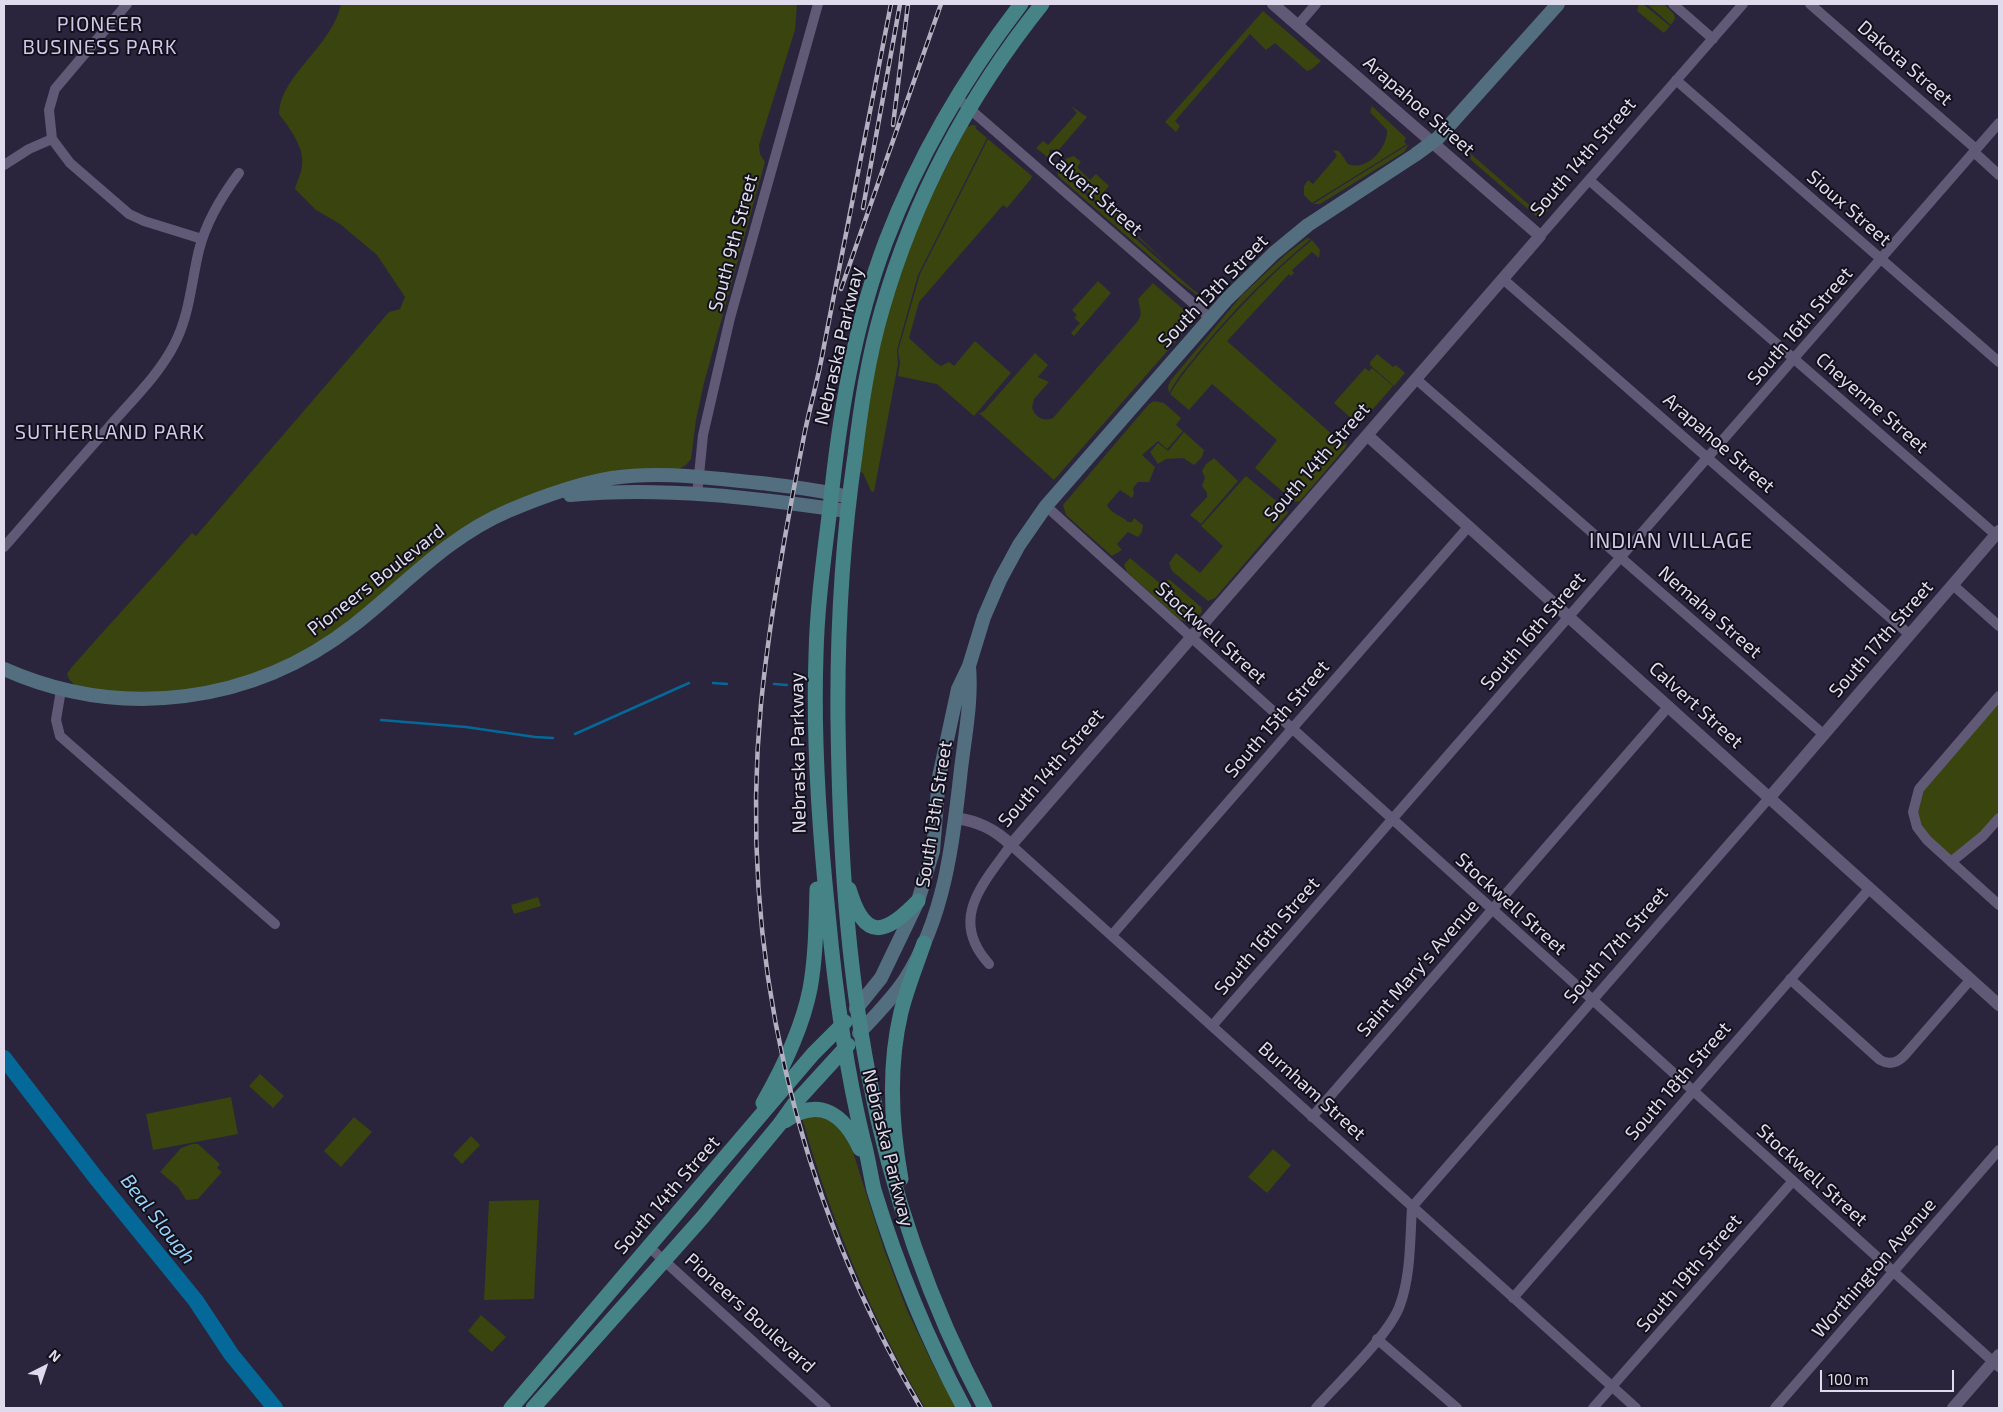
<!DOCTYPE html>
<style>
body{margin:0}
#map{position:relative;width:2003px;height:1412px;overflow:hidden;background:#2b243d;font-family:"Exo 2",sans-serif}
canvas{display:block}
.frame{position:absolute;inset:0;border:5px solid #dfdbec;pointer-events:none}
.north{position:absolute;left:20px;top:1342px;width:50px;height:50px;-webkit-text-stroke:4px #12101b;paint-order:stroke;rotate:41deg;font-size:14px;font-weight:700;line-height:20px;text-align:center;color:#dfdbec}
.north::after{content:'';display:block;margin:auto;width:18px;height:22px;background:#dfdbec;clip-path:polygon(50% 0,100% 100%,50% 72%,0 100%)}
.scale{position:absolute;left:1820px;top:1370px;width:134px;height:22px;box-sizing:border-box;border:2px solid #dfdbec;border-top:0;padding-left:6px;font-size:15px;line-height:18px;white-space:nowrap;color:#dfdbec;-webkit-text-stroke:4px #12101b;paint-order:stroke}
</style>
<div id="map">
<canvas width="2003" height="1412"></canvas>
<div class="frame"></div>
<div class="north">N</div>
<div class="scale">100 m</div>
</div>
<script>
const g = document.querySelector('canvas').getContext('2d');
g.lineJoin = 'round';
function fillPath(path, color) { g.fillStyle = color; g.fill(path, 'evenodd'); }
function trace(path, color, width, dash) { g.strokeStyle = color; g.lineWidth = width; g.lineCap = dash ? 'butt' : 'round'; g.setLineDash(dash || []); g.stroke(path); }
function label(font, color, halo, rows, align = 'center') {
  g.font = font + ' "Exo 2",sans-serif'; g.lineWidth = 4; g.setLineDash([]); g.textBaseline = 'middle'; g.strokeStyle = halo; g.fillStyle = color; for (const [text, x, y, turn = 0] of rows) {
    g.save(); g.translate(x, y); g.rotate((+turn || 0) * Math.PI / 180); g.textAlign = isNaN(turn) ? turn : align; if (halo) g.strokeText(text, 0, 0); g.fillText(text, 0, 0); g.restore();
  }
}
fillPath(new Path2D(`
 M341,4H797L795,30L759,145L760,154L765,162L704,383L696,420L691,459L686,465L677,470L635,472L473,523L444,541L345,625L313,647L253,675L196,690L144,694L77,688L69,679L67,674L71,668C111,622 152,579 192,533L196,536L389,312L400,309L405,297L377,255L340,224L316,210L295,189C297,181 301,174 302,166C305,147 289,128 279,114C280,75 332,47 341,4Z
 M1639,4H1643L1670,26L1664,33L1637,11Z
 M1647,4H1664L1674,14L1675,19L1671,25Z
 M1263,11L1321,61L1312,69L1307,71L1275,43L1266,50L1250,34L1175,121L1180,126L1176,132L1165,122Z
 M1071,106L1087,117L1057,152L1052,149L1049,151L1051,160L1036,148L1043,141L1048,145L1077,113Z
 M1372,106L1406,138L1404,142L1407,144L1312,203L1304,195V186L1308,180L1313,184L1337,156L1333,150L1339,151L1348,164C1366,172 1388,148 1387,130L1370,112Z
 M972,125L977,126L975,128L987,138L918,275L897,350L898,364L874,492L871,491L863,473L860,472L861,454C867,418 872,381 879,345C895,268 930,196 967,127Z
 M988,139L1032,176L1031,179L1007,208L1003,205L919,302L909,338L936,363L941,366L949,362L954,366L975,341L1011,373L974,416L937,384L898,376L900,362L898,351L920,274Z
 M1409,144L1404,152L1320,204H1313Z
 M1470,153L1534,209L1545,198L1554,202L1542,217L1536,216L1471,160Z
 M1074,156L1081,162L1077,167L1090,180L1096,174L1109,186L1100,196L1122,216L1120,219L1169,265L1058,167L1067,158Z
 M1057,169L1192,289L1206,299L1204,300L1178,281L1058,176Z
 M1307,238L1311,239C1271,272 1236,307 1203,347C1191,362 1178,376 1169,393L1168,386L1171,380L1242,295L1285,255Z
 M1312,240L1320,250L1319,258L1312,252L1292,270L1294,273L1291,276L1289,274L1227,341L1334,436L1339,433L1346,440L1341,447L1347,442L1346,447L1300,501L1295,502L1255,468L1277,440L1212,384L1189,410L1170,394C1179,378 1192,363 1204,348C1237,309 1272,273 1312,240Z
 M1098,281L1111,293L1074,336L1071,333L1080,323L1074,318L1077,315L1072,310Z
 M1153,283L1191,316L1192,323L1054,480L979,413L983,412L1035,353L1048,365L1038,377L1049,382L1034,399L1032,408C1036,418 1044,422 1053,418L1138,321L1141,314L1138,299Z
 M1377,354L1393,367L1396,365L1405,373L1394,386L1370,365V362Z
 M1365,368L1369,371L1372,368L1393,386L1359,425L1334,403Z
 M1154,401L1164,403L1181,418L1176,425L1183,431L1167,449L1158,441L1142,455L1155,467L1149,482H1138L1133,488L1134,494L1132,498L1120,490L1107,505C1110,513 1121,515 1128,522H1132L1134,518L1143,525L1142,532L1138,537L1128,532L1117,544L1122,550L1112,556L1066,515L1063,505L1149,404Z
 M1184,432L1204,450L1202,457L1194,465L1183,458L1166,459L1158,464L1150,452L1158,443L1168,451Z
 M1214,458L1238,481L1201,524L1190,515L1207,497V493L1202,486L1205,478L1202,471L1206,464Z
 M1246,476L1286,509L1288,513L1215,598L1208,601L1172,571L1169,563L1176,553L1200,573L1223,546L1201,526Z
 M1130,558L1162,585L1167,580H1170L1201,607L1202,612L1192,622L1180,620L1127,572L1124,565Z
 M1999,696V818L1951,862L1917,827L1919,789Z
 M538,897L541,906L514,914L511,905Z
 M260,1074L284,1096L273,1108L249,1086Z
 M231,1097L238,1134L153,1150L146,1114Z
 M823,1115L839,1126L852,1149L884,1249L907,1310L934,1367L957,1408H925C871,1317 831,1220 802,1118Z
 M354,1117L372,1132L341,1167L324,1151Z
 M471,1136L480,1145L462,1164L453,1155Z
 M192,1144H198L220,1164L217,1168L222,1172L198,1199L186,1200L178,1187L160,1172L181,1148Z
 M1273,1149L1291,1165L1267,1193L1248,1177Z
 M539,1200L534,1299L484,1300L489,1201Z
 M481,1315L506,1337L492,1352L468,1331Z`), '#39440e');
trace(new Path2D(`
 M713,683L727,684
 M774,684L787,685
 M381,720L466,727L535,737L553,738
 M575,734L689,683`), '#046998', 2.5);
trace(new Path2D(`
 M4,1058L96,1178L196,1301L231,1354L275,1408`), '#046998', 16);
trace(new Path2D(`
 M127,4L55,89L49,110L52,139L70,163L129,214L144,221L202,239
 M1673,4L1713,39
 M1810,4L1976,149
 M1298,25L1316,4
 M1676,80L1999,362
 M956,97L1210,318
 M1974,152L1999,175
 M4,165L29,149L52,139
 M1589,180L1996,535
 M1540,236L1743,4
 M1503,279L1910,635
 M1416,379L1823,734
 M697,495L703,435L730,318L818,4
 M1046,506L1999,1367
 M4,547C39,507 73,467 108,428C131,401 158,376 174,345C190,314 191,283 199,250C206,222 221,197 239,173
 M1953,585L1999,626
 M61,690L56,720L60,736L275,924
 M1999,696L1919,789L1913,812L1917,827L1927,840L1999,905
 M1951,862L1983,836L1999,818
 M1112,935L1469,526
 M989,964C948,919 983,884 1011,845L1636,1408
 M1790,979L1880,1060C1889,1065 1897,1063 1904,1056L1971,979
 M1212,1026L1999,123
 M1312,1117L1669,706
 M648,1246L826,1408
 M1513,1298L1870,888
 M1377,1339L1457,1408
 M1316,1408C1339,1382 1390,1334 1400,1305C1411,1275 1410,1238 1412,1207L1770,797
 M1593,1408L1792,1182
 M1775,1408L1999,1150`), '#615a76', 10);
trace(new Path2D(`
 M1367,435L1999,1005
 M1770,797L1999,531
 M955,818C978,821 995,829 1011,845L1540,236L1273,4
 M1953,1408L1999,1355`), '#615a76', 12);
trace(new Path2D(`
 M570,495C662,486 756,498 847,511
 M4,669C121,721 253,704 354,625C404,586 447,537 508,511C541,497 576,484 612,478C652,472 692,476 731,480C771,484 810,488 849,497
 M856,1009L881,978L918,901L933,851L939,777L958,689L969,666L984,617L1000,580L1019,545L1046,506L1227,299L1274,253L1308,225L1415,155L1438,138L1558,4
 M859,1033C875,1016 891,1000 904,981C945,918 953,842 961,769C965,735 972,701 969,666`), '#536f7f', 14);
trace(new Path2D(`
 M849,889C865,942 885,935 918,901
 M763,1103C783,1068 802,1029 810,989C816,956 816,922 817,889
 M785,1121C819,1096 844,1114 860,1149
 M901,1179C891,1124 888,1067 901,1012C907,988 916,966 924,943
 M511,1408L813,1054L845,1022
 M533,1408L702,1218L779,1125L794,1104L848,1045
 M964,1408C927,1339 897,1265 874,1190C870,1173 868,1156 863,1139C845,1065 835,989 828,913C819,827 813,741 816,655C817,606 824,557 830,508C839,418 854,325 886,241C919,155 965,77 1021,4
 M985,1408C867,1187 841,968 838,721C837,631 842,544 855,455C861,406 868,358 882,310C914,198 970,94 1042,4`), '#458387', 15);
const rail = new Path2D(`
 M891,4C869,118 847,232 824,346C819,375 811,403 805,431C787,521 770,613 761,704C738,950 795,1196 921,1408
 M893,125L908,4
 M863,208L900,4
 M841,289L941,4`);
trace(rail, '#b4b0c3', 4.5);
trace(rail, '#12101b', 2.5, [8]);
label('19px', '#dfdbec', '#12101b', [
 ["Dakota Street",1905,63,41],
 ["Arapahoe Street",1419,106,41],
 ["South 14th Street",1583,157,-49],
 ["Calvert Street",1095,193,41],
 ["Sioux Street",1849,208,41],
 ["South 9th Street",733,243,-75],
 ["South 13th Street",1213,291,-46],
 ["South 16th Street",1800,326,-49],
 ["Nebraska Parkway",839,346,-77],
 ["Cheyenne Street",1872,403,41],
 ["Arapahoe Street",1719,443,41],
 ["South 14th Street",1317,462,-49],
 ["Pioneers Boulevard",376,580,-38],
 ["Nemaha Street",1710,612,41],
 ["South 16th Street",1533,631,-49],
 ["Stockwell Street",1211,633,42],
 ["South 17th Street",1881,639,-49],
 ["Calvert Street",1696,705,42],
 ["South 15th Street",1277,719,-49],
 ["Nebraska Parkway",798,753,-91],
 ["South 14th Street",1051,768,-49],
 ["South 13th Street",934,814,-81],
 ["Stockwell Street",1511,904,42],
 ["South 16th Street",1267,936,-49],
 ["South 17th Street",1616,945,-49],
 ["Saint Mary's Avenue",1418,968,-49],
 ["South 18th Street",1678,1081,-49],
 ["Burnham Street",1312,1091,42],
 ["Nebraska Parkway",888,1148,76],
 ["Stockwell Street",1812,1175,42],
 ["South 14th Street",667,1195,-49],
 ["Worthington Avenue",1874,1268,-49],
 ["South 19th Street",1689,1273,-49],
 ["Pioneers Boulevard",750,1313,42]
]);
g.letterSpacing = '1px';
label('20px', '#cfc8e8', '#12101b', [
 ["PIONEER",100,24],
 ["BUSINESS PARK",100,47],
 ["SUTHERLAND PARK",110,432]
]);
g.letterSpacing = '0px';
label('italic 20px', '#95d1f9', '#12101b', [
 ["Beal Slough",158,1219,52]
]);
g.letterSpacing = '1px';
label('21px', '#cfc8e8', '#12101b', [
 ["INDIAN VILLAGE",1671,541]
]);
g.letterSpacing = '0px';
</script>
